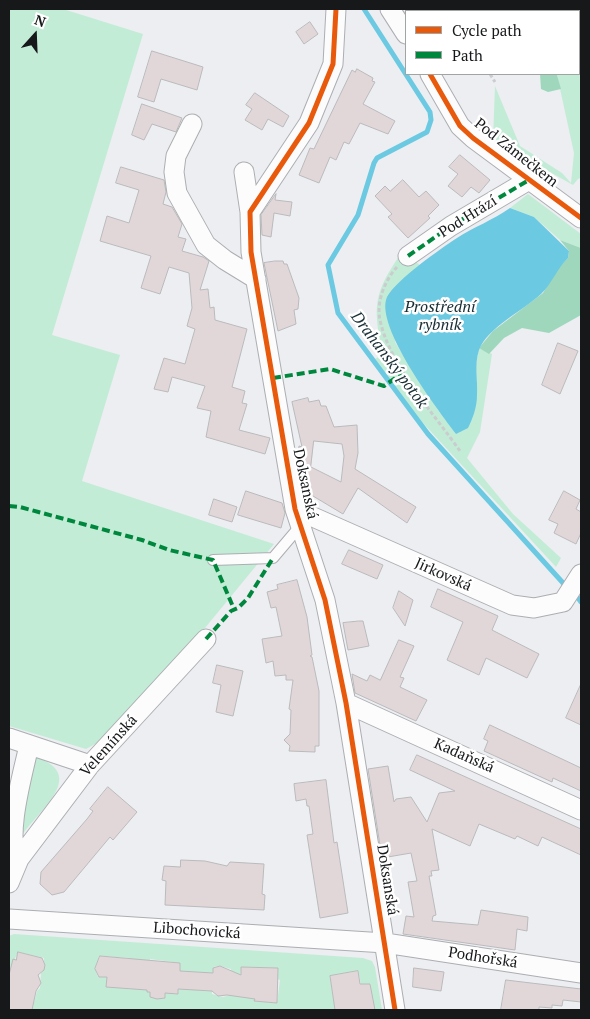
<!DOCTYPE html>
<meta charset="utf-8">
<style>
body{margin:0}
#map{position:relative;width:590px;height:1019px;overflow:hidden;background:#eceef1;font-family:"PT Serif",serif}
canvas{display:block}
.frame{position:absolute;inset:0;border:10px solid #16181a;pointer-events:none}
.legend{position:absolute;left:405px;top:10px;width:175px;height:65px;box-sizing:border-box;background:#fff;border:1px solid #a2a3a3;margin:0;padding:6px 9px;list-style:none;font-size:15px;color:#16181a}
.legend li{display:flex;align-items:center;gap:10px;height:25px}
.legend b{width:25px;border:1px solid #a2a3a3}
.north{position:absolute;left:10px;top:10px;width:50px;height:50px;-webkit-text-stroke:4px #fff;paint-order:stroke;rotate:20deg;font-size:14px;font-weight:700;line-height:20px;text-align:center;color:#16181a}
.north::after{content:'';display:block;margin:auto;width:18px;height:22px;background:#16181a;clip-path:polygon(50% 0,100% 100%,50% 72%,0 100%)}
</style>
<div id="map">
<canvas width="590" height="1019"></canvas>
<div class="frame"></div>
<ul class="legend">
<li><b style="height:6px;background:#e8590c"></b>Cycle path</li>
<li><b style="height:6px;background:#00873e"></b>Path</li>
</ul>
<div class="north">N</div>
</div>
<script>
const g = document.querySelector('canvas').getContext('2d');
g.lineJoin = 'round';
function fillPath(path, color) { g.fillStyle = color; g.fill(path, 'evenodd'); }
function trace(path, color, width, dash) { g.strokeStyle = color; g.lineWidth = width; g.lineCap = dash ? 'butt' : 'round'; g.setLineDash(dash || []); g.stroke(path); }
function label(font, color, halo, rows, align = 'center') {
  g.font = font + ' "PT Serif",serif'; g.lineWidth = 5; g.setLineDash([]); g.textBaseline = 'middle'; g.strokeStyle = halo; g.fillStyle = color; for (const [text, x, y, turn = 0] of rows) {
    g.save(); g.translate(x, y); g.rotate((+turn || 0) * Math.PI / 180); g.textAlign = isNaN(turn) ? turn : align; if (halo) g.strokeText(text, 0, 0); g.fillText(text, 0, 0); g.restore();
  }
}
fillPath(new Path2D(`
 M9,9H63L143,34L52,335L120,355L82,481L274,544L122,729L86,749L9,726Z
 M557,75H581V178L578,179L573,185L493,140L495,86L520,146L562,173L571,183L574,153Z
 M528,194L581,234V248L560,240L534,217L510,208Z
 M402,252L420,265L403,280L395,342L438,410L456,434L477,396L476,365L479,348L492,354L480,432L467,458L513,514L561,558L556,567L422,422L375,359L383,354C372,306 374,292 402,252Z
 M36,757C87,775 41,808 23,834L20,828Z
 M14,934L363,958L372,961L375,967L382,1010H367L366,1007L374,1005L363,989L371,988V984H361L358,971L330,976L335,1010H32L37,991L40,988L41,973L44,970V958L18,952L11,968L12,978L9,977V936ZM99,956L130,958L128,988L107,977H98L95,969ZM150,959L180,963L178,994L165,992V998L150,997V992H147ZM220,966L231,969L230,995L223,997L212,994V991L198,990L213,973V967ZM241,967L278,968L277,979L280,980L277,1003L255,1001V990L240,989Z`), '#c3ecd7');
fillPath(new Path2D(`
 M579,56H581V75H557L561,89L548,92L541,89L540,74H579Z
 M560,240L581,248V315L549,333L522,328L504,338L489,354L479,348L493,331L543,293L559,266L568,258L569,251Z`), '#9fd7bd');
fillPath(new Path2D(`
 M510,208L534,217L569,251L568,258C557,268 552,284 541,294C524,310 487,328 479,350C474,365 478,380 477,395C477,407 473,418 468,428L456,434C438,410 374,326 387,297C396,280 440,249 457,238C474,227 493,220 510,208Z`), '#6bc9e2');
trace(new Path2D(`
 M364,9L430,112L431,120L427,132L377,158L374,163L358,215L328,265L338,313L428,434L564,584
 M578,598L581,602`), '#6bc9e2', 5);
const building = new Path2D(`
 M310,22L318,34L304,44L296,32Z
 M152,51L203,67L197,90L161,79L154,102L138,97Z
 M357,69L373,78L372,81L375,82L363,104L395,121L388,134L360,123L349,144L344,142L336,160L330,157L319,183L299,175L310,148L314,149L352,70L355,72Z
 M255,93L289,116L283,127L268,119L262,130L245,120L252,109L246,105Z
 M142,104L182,118L176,132L152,124L144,140L132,135Z
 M460,155L490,180L479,193L471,187L462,197L448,186L458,174L449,167Z
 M121,167L164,180L166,192L163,204L172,207L182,224L178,237L186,239L182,251L203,257L209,261L200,290L208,289L210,308L214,307L215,320L247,329L232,387L245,391L242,403L247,404L239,430L270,438L265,454L206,437L211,411L197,408L205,386L172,377L168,392L154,389L164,358L185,364L195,329L187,326L192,308L189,273L169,267L160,294L141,288L151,256L100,241L107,216L129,223L139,190L116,183Z
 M403,180L419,197L426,191L439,205L428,216L430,218L408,238L388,217L392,214L375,196L385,186L390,191Z
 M276,194L275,200L292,202L290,216L274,213L271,237L262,235L261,215Z
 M275,261H283L284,264H287L299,298L298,309L294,310L296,324L278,331L264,263Z
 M558,343L578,351L560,394L542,385Z
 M308,398L309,402L319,400L321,406H326L334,427L357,425L358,453L355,469L416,507L407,523L358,488L343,514L308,493L307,499H305L298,460L299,446L302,447L292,402ZM314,441L342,444L344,456L341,482L311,467Z
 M246,491L282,503L285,513L281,528L238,515Z
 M564,491L580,500L576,509L581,512V533L576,544L554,533L558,524L549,520Z
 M214,499L237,507L232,522L209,515Z
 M349,550L383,565L377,579L342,564Z
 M297,580L307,617L312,655L310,656L312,657L319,691V746H315V752L289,751L290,746L284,740L290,734L291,710L289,709L293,680H286V675L275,676L273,661L266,663L262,639L282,636L276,607L271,608L267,592L278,589L277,585Z
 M438,589L498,616L492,630L539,654L527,678L486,658L479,675L447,660L463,622L431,607Z
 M399,591L413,600L405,626L393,608Z
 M359,621H363L369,646L348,650L343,623Z
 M399,640L414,646L400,677L404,678L400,687L427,700L416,721L355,693L352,674L367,681L370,675L380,680Z
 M217,665L243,671L233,716L216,712L221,685L213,683Z
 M581,684V725L566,718Z
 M490,725L581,768V791L553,778L552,782L484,751L488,741L484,739Z
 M417,755L581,829V855L542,837L538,846L517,836L515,839L479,824L470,846L432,829L439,870L431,871L432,876H429L436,915L433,916L432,921L478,925L481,910L528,917L527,931L517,929L515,950L403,934L406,916L414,917L408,882L417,881L411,853L382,858L368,769L388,766L394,802L396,799L411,797L427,822L439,793L455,791L410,770Z
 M326,780L334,843L337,842L348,913L320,918L307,835L313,834L309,806H307L306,799L296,801L294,784Z
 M108,787L137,812L113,840L110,837L64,892L52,895L40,884L41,872L87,819L93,811L90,809Z
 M181,860L205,861L227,866L230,862L264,864L262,894L265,895L264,910L165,905L166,881L162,880L164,866L180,867Z
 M18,952L42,958L45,965L44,970L38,975L41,983L36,991L32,1010H9V975L13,959L16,960Z
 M100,956L180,963V971L213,973V968L220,966L241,975V967L278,968L277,1003L254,1001L255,999L227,995L218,996L212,991L178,989V994L165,993V998L157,999L150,997V992H147V990L106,987L107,977H99L95,969Z
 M414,968L444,972L441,991L413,987Z
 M358,971L360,984H370L375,1010H335L330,976Z
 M506,980L581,989V1002L563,1000L562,1006L552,1005V1008L539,1007V1010H501Z`);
fillPath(building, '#e2d7d8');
trace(building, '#bababc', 1);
const service = new Path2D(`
 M213,560L273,558L301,525`);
const minor = new Path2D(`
 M390,9L406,34
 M430,74L460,126L473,138L581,218
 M192,124L176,156L174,172L177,193L206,245L225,260L256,279
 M244,172L250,212L251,252L295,509L325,600L346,703L395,1010
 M250,212L309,123L333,64L336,9
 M408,256L451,226L529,180
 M295,509L512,605L534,608L563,602L581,574
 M346,703L581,810
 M9,738L90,765
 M19,859C3,840 24,770 29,745
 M9,883L19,859L90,765L206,639
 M9,919L385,943L581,973`);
trace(service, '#acaeb1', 12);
trace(minor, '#acaeb1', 21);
trace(new Path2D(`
 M456,9L457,11
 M490,74L495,82
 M397,267C385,280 376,302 380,320C389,364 434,414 460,451`), '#cbccce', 3, [4, 2.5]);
trace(service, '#fcfcfd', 10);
trace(minor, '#fcfcfd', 19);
trace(new Path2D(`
 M408,256L451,226L529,180
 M273,378L330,369L384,386L404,372
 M9,506L20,507L142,540L169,550L213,560L234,609
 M206,639L231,611L238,608L248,598L273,558`), '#00873e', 4, [8, 4]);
trace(new Path2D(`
 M336,9L333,64L309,123L250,212L251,252L295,509L325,600L346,703L395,1010
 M430,74L460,126L473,138L581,218`), '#e8590c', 5);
label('15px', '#16181a', '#fff', [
 ["Pod Zámečkem",516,153,38],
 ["Pod Hrází",468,217,-32],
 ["Doksanská",305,484,78],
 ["Jirkovská",443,575,24],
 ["Velemínská",109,746,-48],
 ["Kadaňská",464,756,24],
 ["Doksanská",387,880,81],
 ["Libochovická",197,931,4],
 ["Podhořská",483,958,9]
]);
label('italic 16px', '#172d34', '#fff', [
 ["Prostřední",440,307],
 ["rybník",440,325],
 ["Drahanský potok",389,360,53]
]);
</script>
